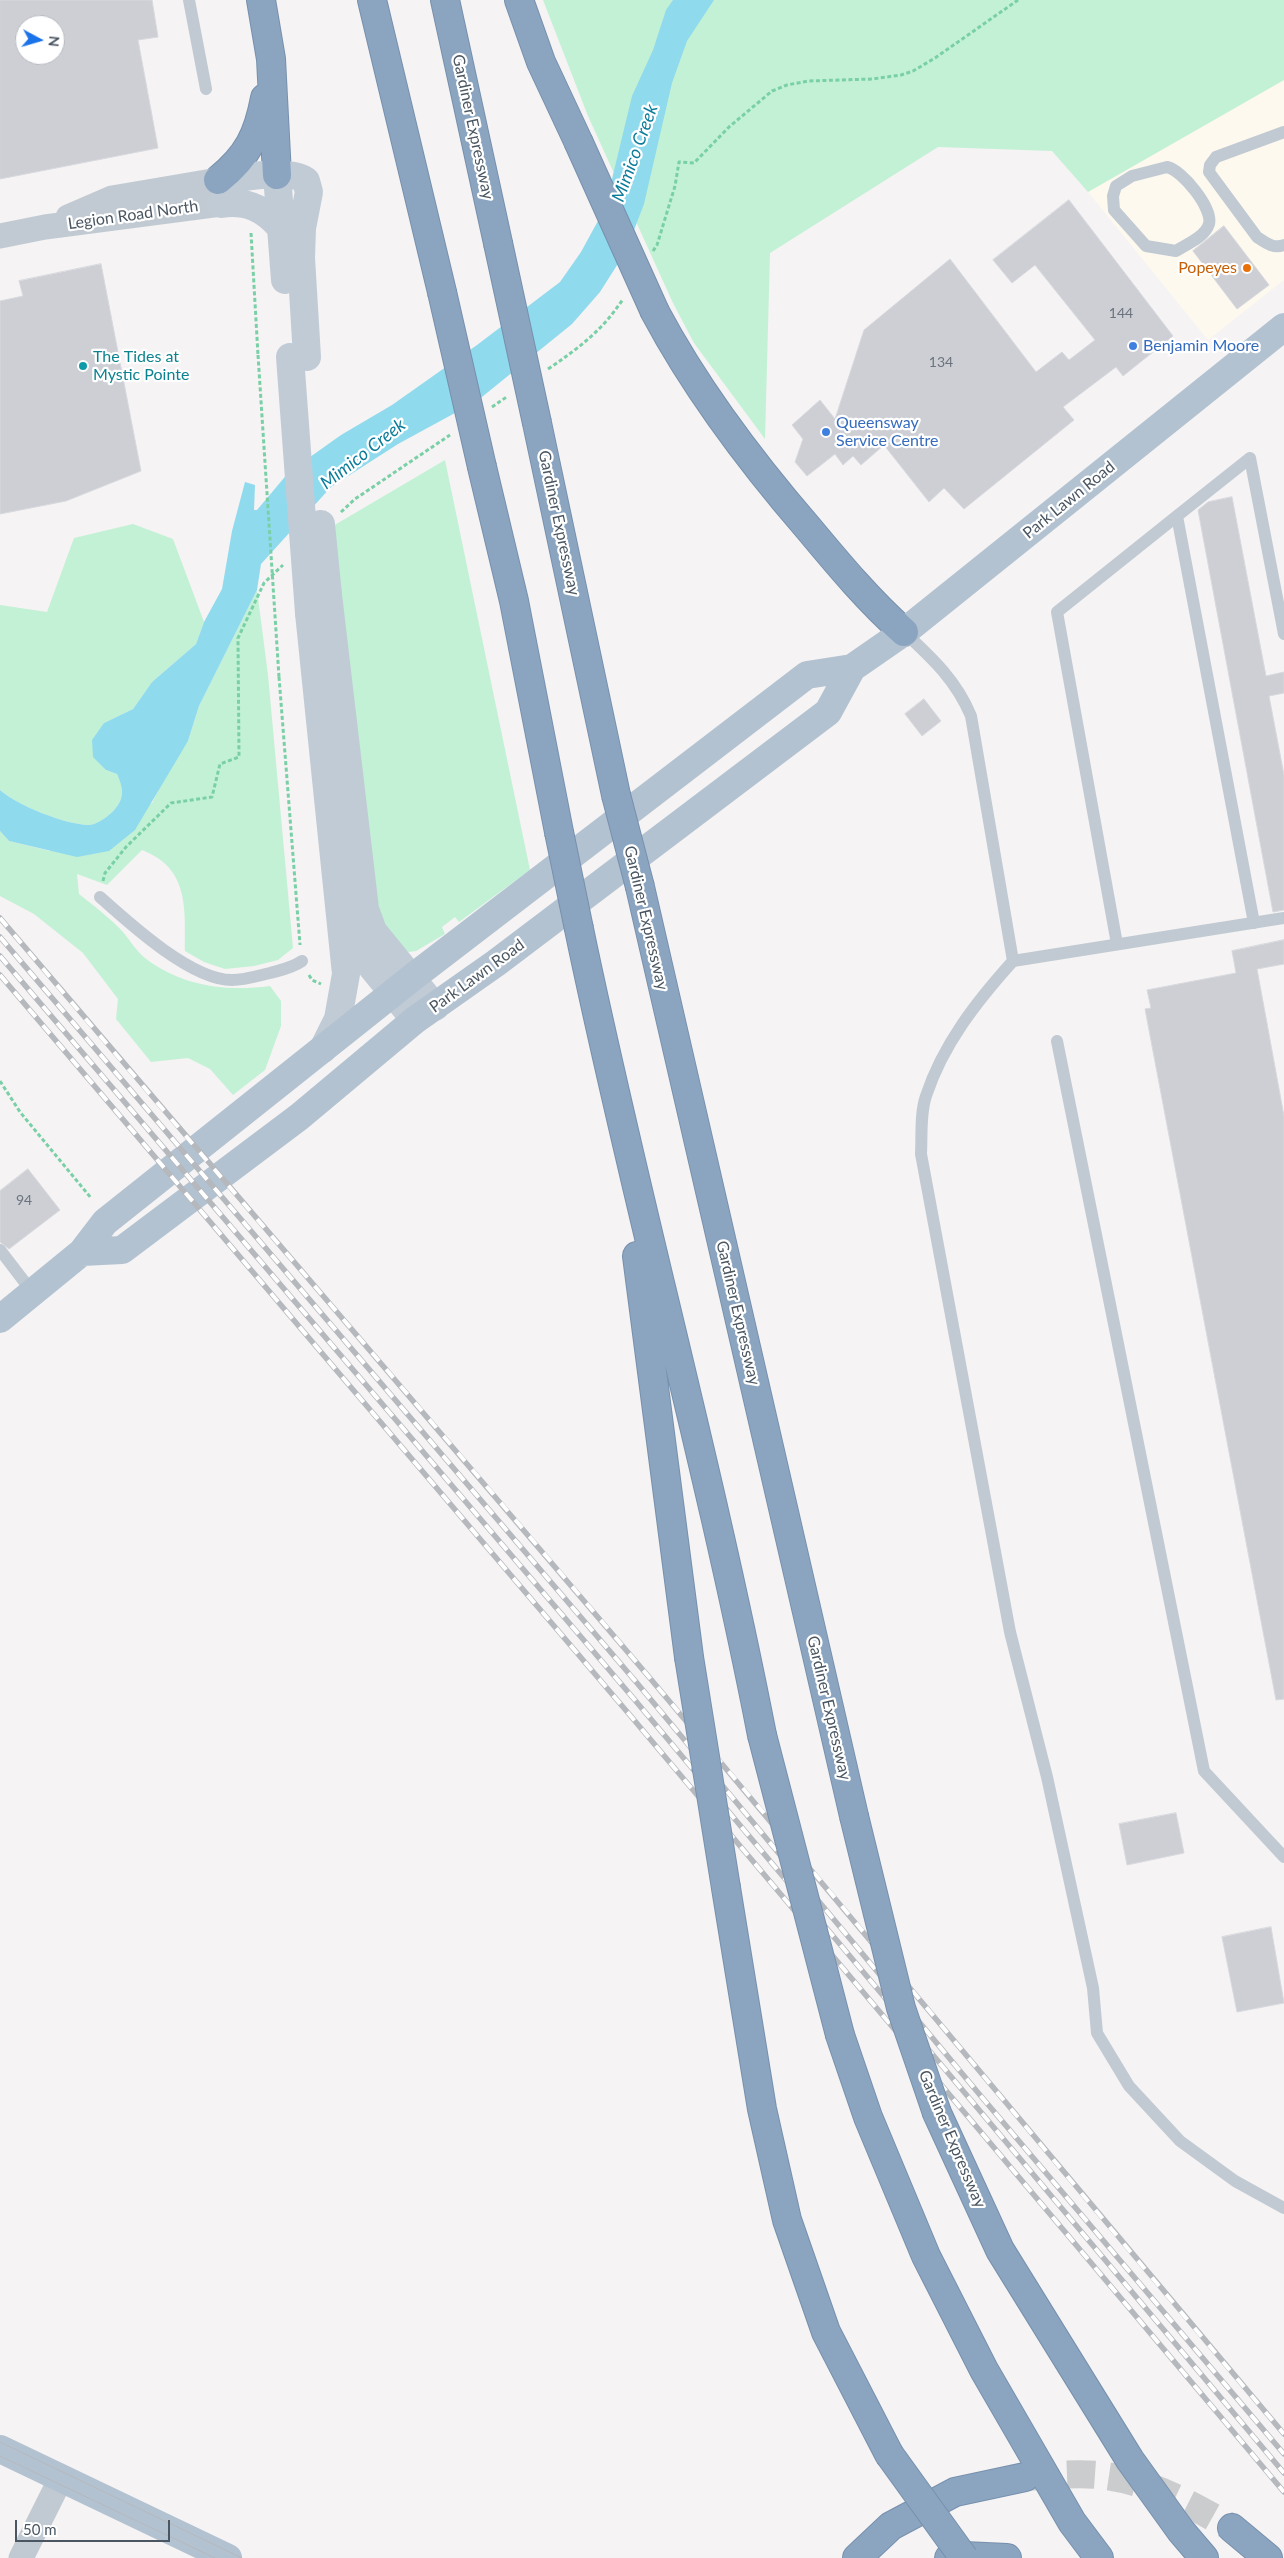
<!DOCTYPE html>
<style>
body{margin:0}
#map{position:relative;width:1284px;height:2558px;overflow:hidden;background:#f5f3f3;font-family:Lato,sans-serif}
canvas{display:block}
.north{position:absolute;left:15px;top:15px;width:50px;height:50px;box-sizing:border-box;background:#fff;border:1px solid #b7bbc0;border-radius:50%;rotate:96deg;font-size:14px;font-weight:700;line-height:20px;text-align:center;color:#4a5661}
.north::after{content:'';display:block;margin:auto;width:18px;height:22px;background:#1a73e8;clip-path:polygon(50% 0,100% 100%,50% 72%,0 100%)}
.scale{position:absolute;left:15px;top:2520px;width:155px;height:22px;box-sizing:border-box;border:2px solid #4a5661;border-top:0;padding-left:6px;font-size:15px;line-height:18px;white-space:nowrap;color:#4a5661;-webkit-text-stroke:4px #fff;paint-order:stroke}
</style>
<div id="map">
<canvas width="1284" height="2558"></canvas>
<div class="north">N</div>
<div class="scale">50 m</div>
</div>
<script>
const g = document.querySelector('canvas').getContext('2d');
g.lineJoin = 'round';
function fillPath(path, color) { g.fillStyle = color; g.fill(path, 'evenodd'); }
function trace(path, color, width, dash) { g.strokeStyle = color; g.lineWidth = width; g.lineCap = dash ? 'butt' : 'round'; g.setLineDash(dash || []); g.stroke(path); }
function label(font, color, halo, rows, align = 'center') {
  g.font = font + ' Lato,sans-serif'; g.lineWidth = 4.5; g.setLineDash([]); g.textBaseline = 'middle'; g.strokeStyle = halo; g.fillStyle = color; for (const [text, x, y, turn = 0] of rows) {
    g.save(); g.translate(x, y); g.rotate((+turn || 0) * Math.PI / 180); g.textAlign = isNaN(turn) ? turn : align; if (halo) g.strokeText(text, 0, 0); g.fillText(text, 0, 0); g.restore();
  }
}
fillPath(new Path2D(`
 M1284,80V280L1208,340L1088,192Z`), '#fdf9ef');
fillPath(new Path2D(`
 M543,0H1284V80L1088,192L1052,151L938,147L770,253L765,439L694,343L673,303L588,116Z
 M445,460L530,870L459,922L455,917L442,927L445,934L416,951L408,952L378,920L333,526Z
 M133,524L173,539L204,622L196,644L152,682L133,709L104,723L106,770L117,774C123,788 125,797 115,809C110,815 97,825 89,825C67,825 16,805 0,790V605L47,612L74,538Z
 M257,590L268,675L293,948L278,960L254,966L225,969L204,962L185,951C185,908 189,868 142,850L107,885L77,874L79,894C94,906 110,918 123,932C130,940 136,951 145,958C181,986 226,992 270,986L281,1001V1026L265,1070L233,1095L210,1069L188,1058L151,1062L116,1019L118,999L83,953L34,914L0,896V831L9,841L50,851L152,803L169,769L188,741L199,706Z`), '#c3f1d5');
fillPath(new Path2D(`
 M673,0H714L687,41L672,83L644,204L626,251L600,292L572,324L477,401L398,444L331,487L261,564L257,590L199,706L188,741L135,830L109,851L77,857L9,841L0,831V790C16,805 67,825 89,825C97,825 110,815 115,809C125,797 123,788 117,774L106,770L93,757L92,740L104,723L133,709L152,682L196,644L204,622L222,589L232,531L245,482L255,485L254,510H257L289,472L341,435L392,405L477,345L560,282L581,252L605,208L632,96L653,50L666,10Z`), '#90daee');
const building = new Path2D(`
 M0,0H152L158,37L138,40L158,148L0,179ZM25,25H55V55H25Z
 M1069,200L1173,336L1123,376L1116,367L1063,407L1074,420L964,509L944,488L929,502L884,445L861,465L853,456L843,465L835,454L807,476L795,462L803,439L792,425L820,400L835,419L864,330L950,259L1036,372L1062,352L1069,360L1095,340L1035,265L1012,283L993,260Z
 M1224,226L1269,285L1237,309L1193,251Z
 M101,264L141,471L66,501L0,514V301L23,296L19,281Z
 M1232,497L1266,676L1284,672V693L1269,696L1284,775V910L1273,912L1198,510L1208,502Z
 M924,699L941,721L922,736L905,714Z
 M1284,940V964L1257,969L1284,1116V1699L1276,1700L1145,1009L1151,1008L1147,990L1236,973L1232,951Z
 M28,1169L60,1210L9,1249L0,1242V1191Z
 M1176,1813L1184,1853L1127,1865L1119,1824Z
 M1271,1927L1284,2003L1237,2012L1222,1937Z`);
fillPath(building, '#cdcfd5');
trace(building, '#d7d9de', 1);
trace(new Path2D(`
 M1025,2477C1048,2476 1074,2473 1097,2475C1146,2479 1190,2504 1232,2528`), '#caccce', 28, [28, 14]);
const motorway = new Path2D(`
 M261,0L271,59L277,175
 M372,0L442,292
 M445,0L498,243
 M519,0L541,62L578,141
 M218,180C248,156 258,135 265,98
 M655,312C697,391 751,462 809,529C839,565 869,601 904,632
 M537,423L616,795
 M482,467L514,601L559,832
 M640,887L854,1816
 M579,929C635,1199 709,1464 762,1735
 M637,1256L689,1657
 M726,1888L762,2109L787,2220L826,2332L889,2454
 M840,2035L868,2117L926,2256L984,2370L1072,2522L1099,2558
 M937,2113L1000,2250L1130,2460L1181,2531L1204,2558
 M1232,2528L1268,2558
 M857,2558L891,2526L955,2492L1025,2477
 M949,2558L964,2556L1007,2558`);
trace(motorway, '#7690ad', 30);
trace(new Path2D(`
 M251,233L258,355
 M653,251L657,245L675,186L679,162L694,163L729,127L772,91L787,85L808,81L872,79L901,75L913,71L935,58L1018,0
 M548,369C579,348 603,330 623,299
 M492,407L508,396
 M341,512L355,499L450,435
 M279,677L300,945
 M103,881L105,873L126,847L171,803L212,797L220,764L239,757L238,638L264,583L283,565
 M309,975L312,980L321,984
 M0,1081L20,1112L91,1198`), '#7ad0a6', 3, [4, 2.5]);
trace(new Path2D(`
 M189,0L206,89
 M1284,132L1216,157L1210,165L1209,172L1257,237C1266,243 1274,249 1284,245
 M1167,167C1182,170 1213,208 1209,224C1205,237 1187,244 1176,251L1146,246L1114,210L1113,196L1116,186L1132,176Z
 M1177,516L1250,458L1284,634
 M904,632C932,658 956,680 971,716L1013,961
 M100,897C129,923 191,980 232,980C244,980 257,976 270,973C281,970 292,968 302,961
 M1284,918L1013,961C977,1001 943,1044 926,1096C920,1113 922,1136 921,1154L1010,1632L1047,1777L1093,1988L1097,2033L1129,2086L1180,2141L1235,2181L1284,2208
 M1117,944L1057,612L1177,516L1254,923
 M1057,1041L1204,1771L1284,1857
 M0,1250L33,1293`), '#c1cad2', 12);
trace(new Path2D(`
 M68,217L112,198L218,180
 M0,236L45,227L221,204
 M21,2558L60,2480`), '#c1cad2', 25);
trace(new Path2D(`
 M277,175L285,280
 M218,180C237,178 293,168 306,181L309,192L302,228L301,258L307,357
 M221,204C247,200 265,209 281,228
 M328,595L365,909L373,931L435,1007
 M309,613L346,974L338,1019L323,1049
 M350,918L366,960L415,1020`), '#c1cbd6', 28);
trace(new Path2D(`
 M82,1252L122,1250L299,1117L415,1020L496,963L828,712L852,668
 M0,1319L82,1252L105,1222L413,977L807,675L852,668L904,632L1284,327
 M0,2449L228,2558`), '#b3c2d1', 28);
trace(motorway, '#8ba5c1', 28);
trace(new Path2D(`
 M0,2442L242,2558
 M0,2456L215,2558`), '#b5b8bd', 1);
const rail = new Path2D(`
 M0,918C215,1172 434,1423 649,1677C862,1928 1071,2183 1284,2434
 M0,937L637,1683L980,2095L1284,2454
 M0,956L634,1699L1284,2473
 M0,975L629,1714L1284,2492`);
trace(rail, '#b5b8bd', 5.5);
trace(rail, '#fff', 4, [11]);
const motorwayBridge = new Path2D(`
 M578,141L655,312
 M498,243L537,423
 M442,292L482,467
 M616,795L640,887
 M559,832L579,929
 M689,1657L726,1888
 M762,1735L840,2035
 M854,1816L901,2008L937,2113
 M889,2454L964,2558`);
trace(motorwayBridge, '#7690ad', 30, []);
trace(new Path2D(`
 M258,355L279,677`), '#7ad0a6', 3, [4, 2.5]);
trace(new Path2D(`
 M290,357L309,613
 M321,524L328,595`), '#c1cbd6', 28);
trace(motorwayBridge, '#8ba5c1', 28);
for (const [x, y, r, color] of [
 [1247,268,5,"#e8710a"],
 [1133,346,5,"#3f7fe0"],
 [83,366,5,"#0f9aa8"],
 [826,432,5,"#3f7fe0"]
]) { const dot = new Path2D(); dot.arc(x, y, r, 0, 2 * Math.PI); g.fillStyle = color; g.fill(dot); trace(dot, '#fff', 2); }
label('14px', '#6b747e', null, [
 ["144",1121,313],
 ["134",941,362],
 ["94",24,1200]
]);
label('16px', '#4a5661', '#fff', [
 ["Gardiner Expressway",473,127,78],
 ["Legion Road North",133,215,-8],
 ["Park Lawn Road",1069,500,-39],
 ["Gardiner Expressway",559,523,78],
 ["Gardiner Expressway",646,918,77],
 ["Park Lawn Road",477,976,-36],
 ["Gardiner Expressway",738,1313,77],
 ["Gardiner Expressway",829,1708,77],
 ["Gardiner Expressway",952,2139,67]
]);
label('16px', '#c56008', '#fff', [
 ["Popeyes",1237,268]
], 'right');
label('16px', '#366cbe', '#fff', [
 ["Benjamin Moore",1143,346],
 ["Queensway",836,423],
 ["Service Centre",836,441]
], 'left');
label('16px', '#0d838f', '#fff', [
 ["The Tides at",93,357],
 ["Mystic Pointe",93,375]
], 'left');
label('italic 18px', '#0c7c9b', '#fff', [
 ["Mimico Creek",635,153,-70],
 ["Mimico Creek",363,454,-38]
]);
</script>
